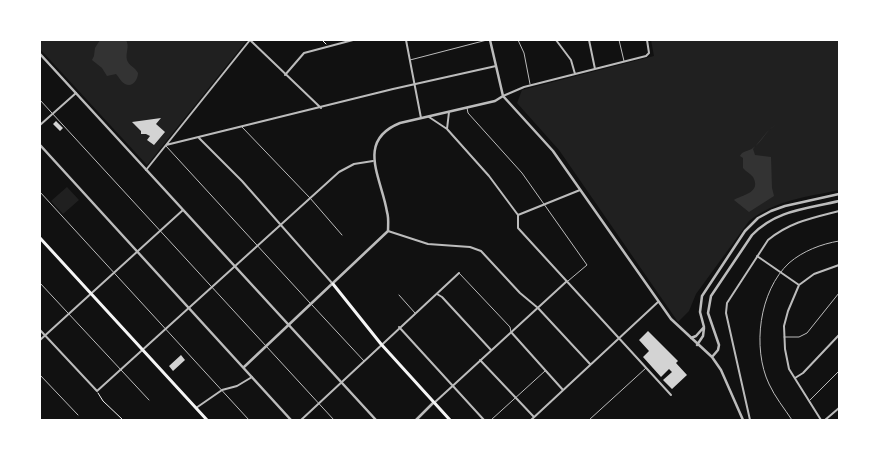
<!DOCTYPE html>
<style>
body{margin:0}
#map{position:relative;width:879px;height:460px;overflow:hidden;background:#111;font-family:"Nunito Sans",sans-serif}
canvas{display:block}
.frame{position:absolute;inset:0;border:41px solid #fff;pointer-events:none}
</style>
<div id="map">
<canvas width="879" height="460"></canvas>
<div class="frame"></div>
</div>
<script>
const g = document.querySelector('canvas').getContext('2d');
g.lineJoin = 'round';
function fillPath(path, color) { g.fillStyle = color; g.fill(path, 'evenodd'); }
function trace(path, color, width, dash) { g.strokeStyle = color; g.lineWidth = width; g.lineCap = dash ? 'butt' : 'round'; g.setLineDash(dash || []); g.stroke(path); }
fillPath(new Path2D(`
 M40,40H247L147,165L40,49Z
 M651,40H839V190C807,197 775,200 749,221L696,294L689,311L678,322L559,150L517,103L522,90L654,56Z
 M67,187L79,200L63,214L51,201Z`), '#202020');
fillPath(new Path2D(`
 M100,40H126C130,47 125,53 127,60C129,66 135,67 138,73C138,79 133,88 125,84C121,82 119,77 116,74L107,76L102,68L92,60L94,56L95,48Z
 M775,125L767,132L753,149L755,155L771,157L772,188L774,196L749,212L734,200C741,195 762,193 753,177C750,173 746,172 743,168V158L740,156C743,150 748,152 753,148C762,142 766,131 775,125Z`), '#333');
fillPath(new Path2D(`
 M161,118L156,124L165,132L154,145L147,140L150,136L146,134H141V131L132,122Z
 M56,121L63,128L60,131L53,124Z
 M648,331L678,361L676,363L687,375L672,389L663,380L672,372L669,369L661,377L643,357L649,351L639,340Z
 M181,355L185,360L173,371L169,366Z`), '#d3d3d3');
trace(new Path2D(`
 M322,40L326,44
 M98,393L103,401L123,420`), '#f5f5f5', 1);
trace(new Path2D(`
 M518,40L524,53L530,84
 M619,40L624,61
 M410,60L487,40
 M40,100L334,420
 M467,108L468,113L522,173L587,265L568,281
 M242,127L310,198L342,235
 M166,146L310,303
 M40,192L249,420
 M459,273L510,327L511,332
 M40,283L149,400
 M399,295L415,313
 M312,305L364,361
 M784,337H799L807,333L839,293
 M40,375L78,415
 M810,400L839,371
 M491,420L545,371
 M589,420L646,368
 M792,420C784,408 775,397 769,384C752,348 759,291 789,263C803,251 821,244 839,241`), '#bcbcbc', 1);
trace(new Path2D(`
 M250,40L321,108
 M406,40L421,118
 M556,40L571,60L575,74
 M589,40L595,69
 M285,75L304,53L353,40
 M503,96L524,87L646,56L649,53L647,40
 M429,117L447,129L489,176L518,215V228L671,395
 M40,125L76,93
 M447,129L449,112
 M199,138L242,181L332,283
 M166,145L393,89L496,66
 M146,170L250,40
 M518,215L580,190
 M388,231L428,244L470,247L481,251L520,293L538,308L590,364
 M757,256L799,285
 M437,294L442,297L491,350
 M399,327L484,420
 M40,330L97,391L339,172L354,164L373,161
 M511,332L563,390
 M40,340L183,210
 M480,360L534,417
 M795,378L803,373L839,335
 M434,403L567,281
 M196,408L222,390L237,386L252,377
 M301,420L459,273
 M531,420L658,302
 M750,420L726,313L727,303L768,240C790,222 812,218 839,211
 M821,420L789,369L785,349L784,326L788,311L799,285L814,274L839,265
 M825,420L839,408`), '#bcbcbc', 2);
trace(new Path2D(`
 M490,40L503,96L553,151L671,319L712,357L721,370L743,420
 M40,54L376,420
 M40,145L291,420
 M691,338L696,336L704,327L700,312L702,296L745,231L758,218L771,211L785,206L839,194
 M697,345L703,336L704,328
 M712,357L718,350L719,345L708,313L711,296L752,235C776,210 806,209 839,201
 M244,367L388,231C388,225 389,218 387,212C382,179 355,141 400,123L495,101L503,96
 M416,420L433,403`), '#bcbcbc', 2.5);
trace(new Path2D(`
 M333,284L381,344L450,420`), '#f5f5f5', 3);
trace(new Path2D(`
 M40,238L207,420`), '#f5f5f5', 3);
</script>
